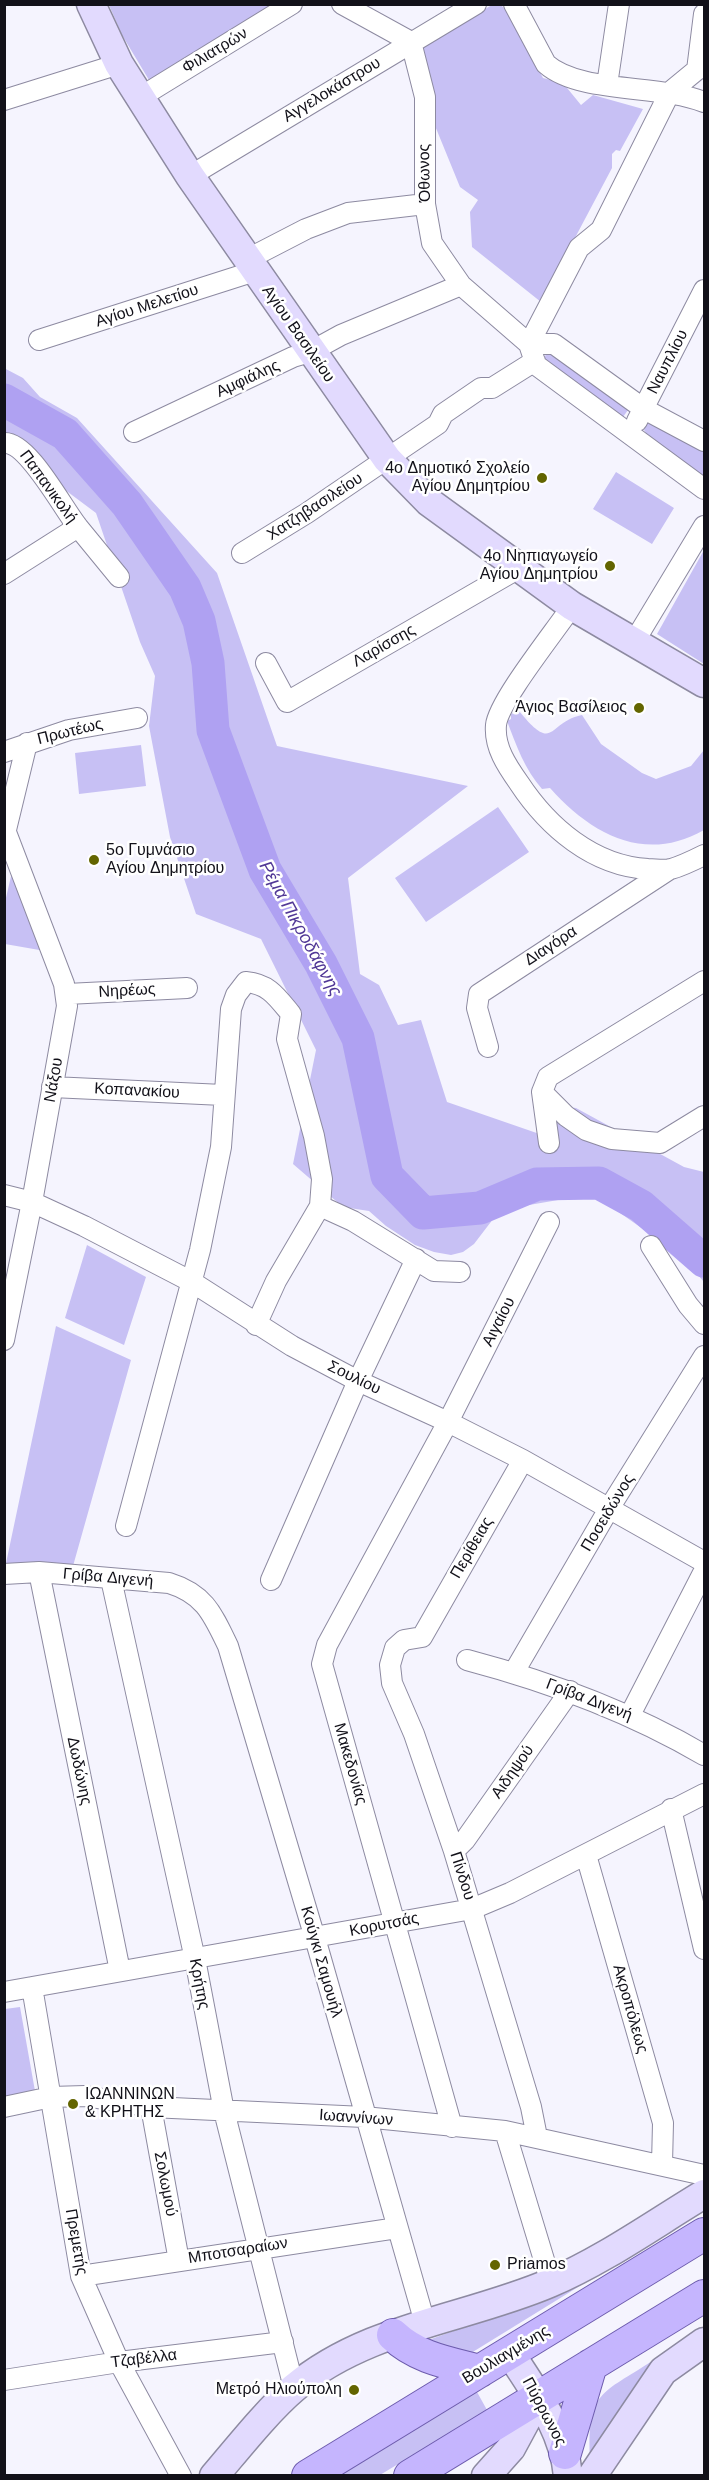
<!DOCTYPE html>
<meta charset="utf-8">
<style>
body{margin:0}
#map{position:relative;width:709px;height:2480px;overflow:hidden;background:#f5f4fe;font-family:Arial,sans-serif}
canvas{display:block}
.frame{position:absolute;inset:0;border:6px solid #121119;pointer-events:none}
</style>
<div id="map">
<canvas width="709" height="2480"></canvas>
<div class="frame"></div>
</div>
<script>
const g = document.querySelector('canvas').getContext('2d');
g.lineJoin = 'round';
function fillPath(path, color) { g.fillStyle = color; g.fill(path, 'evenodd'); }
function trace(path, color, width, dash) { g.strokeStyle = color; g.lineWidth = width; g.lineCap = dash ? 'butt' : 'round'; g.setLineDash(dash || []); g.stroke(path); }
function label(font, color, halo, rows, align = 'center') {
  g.font = font + ' Arial,sans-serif'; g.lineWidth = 5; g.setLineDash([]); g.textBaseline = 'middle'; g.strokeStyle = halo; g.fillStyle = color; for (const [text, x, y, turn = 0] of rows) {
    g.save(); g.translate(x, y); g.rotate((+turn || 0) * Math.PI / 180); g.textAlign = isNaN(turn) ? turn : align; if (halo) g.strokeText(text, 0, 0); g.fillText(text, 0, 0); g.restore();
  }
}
fillPath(new Path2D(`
 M109,5H276L149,80L122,35Z
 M492,5H501L509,13L543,78L563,83L581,105L593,95L643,109L620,151L616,150L612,154V168L541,302L472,247L470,212L478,200L460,187L431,116L422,52L423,45Z
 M551,353L628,410L623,417L544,359L546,354Z
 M4,368L23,378L40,397L77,418L217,573L277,746L468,786L348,878L360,974L379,985L398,1025L421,1020L447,1102L554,1139L552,1116L561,1106L576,1108L684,1167L704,1172V1282L680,1255L593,1194L500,1210L474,1244L463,1252L451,1255L434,1252L415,1245L386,1226L369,1211L343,1207L293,1164L316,1050L261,939L196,914L170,837L149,726L155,676L140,642L96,513L5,445Z
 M647,424H652L704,452V477L646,433L644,430Z
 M616,472L674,508L652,544L593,509Z
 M704,550V664L657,634Z
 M519,711C555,755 547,722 582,715L601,744L642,773L656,779L691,766L704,750V830C645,864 591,834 550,788L542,789C525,770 516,745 507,721L511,719V714Z
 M141,745L146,786L79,794L75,753Z
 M498,807L529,852L426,922L395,878Z
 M12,872L45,951L5,944V902Z
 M87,1245L146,1277L124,1345L65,1318Z
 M56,1326L131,1360L73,1566L5,1568Z
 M20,2007L35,2091L5,2097V2009Z
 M583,2284L463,2358L423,2342Z
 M652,2361L590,2457C587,2391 602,2394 652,2361Z
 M477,2392L487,2410L380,2475H341Z`), '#c7c0f4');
trace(new Path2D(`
 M4,400L65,434L127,504L185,588L199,621L208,663L213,730L265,870L321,964L358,1038L387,1176L423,1213L480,1208L537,1184L599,1183L641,1206L704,1261`), '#afa1f2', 33);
const street = new Path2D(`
 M342,4L411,42L425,97V204L432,243L461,285L529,344L536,365L704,489
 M514,4L546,64C580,94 660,84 704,102
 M697,70L704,14
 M607,85L619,4
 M139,98L292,4
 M4,100L119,64
 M190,176L476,4
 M246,260L306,229L348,213L425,204
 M39,340L255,271
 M529,344L579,248L601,230L670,92L704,64
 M529,344H554L644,409L704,441
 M637,421L704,290
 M134,432L293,357L310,352L341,335L461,285
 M4,443C28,441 63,509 78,527L4,574
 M78,527L119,577
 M242,553L307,513L438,424L443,414L481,388H492L535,361
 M572,606C556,630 498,702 496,725C494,747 507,766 519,783C548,827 593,866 648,869C655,869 664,871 671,869C682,866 694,860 704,855
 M634,642L704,526
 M266,663L287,702L519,568
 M4,752L69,730L137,718
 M4,827L64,984L67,1006L32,1202L4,1340
 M4,838L27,743
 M67,994L187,988
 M488,1047L477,1008L479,994L670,869
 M52,1087L223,1095
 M542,1092L566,1116L586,1130L612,1139L660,1143L704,1116
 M549,1143L542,1092L548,1077L704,981
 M4,1195L32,1202L84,1226L192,1282L292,1346L358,1381L448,1422L523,1460L704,1562
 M651,1246L688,1305L704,1324
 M256,1325L276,1281L320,1206
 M523,1460L422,1637L404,1640L395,1648L390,1665L392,1683L414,1734L454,1851L531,2107L537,2137
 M126,1526L200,1250L221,1147L231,1009L236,995L246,982C269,984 277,997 291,1014L287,1039L314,1136L322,1179L320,1206L353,1221L434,1271L460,1272
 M39,1572L120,1971
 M4,1574L39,1572L169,1583C205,1594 213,1615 228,1646L315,1938L425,2323
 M111,1579L195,1959L224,2111L294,2388
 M271,1580L358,1381L416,1259
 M467,1660C550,1682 629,1711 704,1755
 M514,1672L610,1507L704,1356
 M630,1715L704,1571
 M671,1809L704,1949
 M454,1851L465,1840L570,1691
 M586,1855L663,2123L662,2164
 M32,1987L81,2276L119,2362L181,2476
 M4,1992L472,1909L510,1893L704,1794
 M4,2107L51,2097L85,2096L151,2107L364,2117L505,2131L704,2175
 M151,2107L179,2261
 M452,2127L322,1664L327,1645L448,1422L549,1222
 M505,2131L551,2283
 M81,2276L397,2228
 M4,2380L119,2362L283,2342`);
const secondary = new Path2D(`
 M91,4L119,64L190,176L387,459L429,502L572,606L704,683
 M510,2353C534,2391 564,2429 568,2476
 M214,2476C238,2448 267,2411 294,2388C366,2327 466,2319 550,2283C604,2260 654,2224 704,2194
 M486,2476L511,2448L538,2398
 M592,2476L663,2371L704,2342`);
const primary = new Path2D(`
 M393,2335C417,2358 449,2363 480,2371
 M565,2453L591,2365
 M308,2476L704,2234
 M410,2476L704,2296`);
trace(street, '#8d8aa1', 22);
trace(secondary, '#8d8aa1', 31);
trace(primary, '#6d5cad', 34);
trace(street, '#fff', 20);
trace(secondary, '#e2dafe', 28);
trace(primary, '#c5b5fe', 32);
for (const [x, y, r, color] of [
 [542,478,6,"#636500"],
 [610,566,6,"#636500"],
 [639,708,6,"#636500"],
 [94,860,6,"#636500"],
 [73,2104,6,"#636500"],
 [495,2265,6,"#636500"],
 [354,2390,6,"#636500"]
]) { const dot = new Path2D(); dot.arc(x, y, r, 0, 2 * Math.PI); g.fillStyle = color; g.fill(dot); trace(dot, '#fff', 2); }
label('16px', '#121119', '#fff', [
 ["Φιλιατρών",215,51,-31],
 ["Αγγελοκάστρου",332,90,-31],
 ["Όθωνος",425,173,-91],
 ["Αγίου Μελετίου",147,306,-18],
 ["Αγίου Βασιλείου",298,334,55],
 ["Ναυπλίου",668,362,-63],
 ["Αμφιάλης",248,379,-25],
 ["Παπανικολή",48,487,54],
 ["Χατζηβασιλείου",315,507,-33],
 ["Λαρίσσης",384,646,-30],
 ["Πρωτέως",70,732,-14],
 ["Διαγόρα",551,946,-33],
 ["Νηρέως",127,991,-3],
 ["Νάξου",54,1080,-80],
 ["Κοπανακίου",137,1091,3],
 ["Αιγαίου",499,1322,-63],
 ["Σουλίου",354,1378,26],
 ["Ποσειδώνος",608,1513,-59],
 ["Περίθειας",472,1548,-60],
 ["Γρίβα Διγενή",108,1578,5],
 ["Γρίβα Διγενή",589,1700,21],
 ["Μακεδονίας",350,1764,74],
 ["Δωδώνης",79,1771,78],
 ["Αιδηψού",513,1772,-55],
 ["Πίνδου",462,1876,72],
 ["Κορυτσάς",384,1925,-11],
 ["Κούγκι Σαμουήλ",321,1962,74],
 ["Κρήτης",199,1984,79],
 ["Ακροπόλεως",630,2009,74],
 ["Ιωαννίνων",356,2118,4],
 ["Σολωμού",165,2184,79],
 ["Πρεμετής",76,2242,80],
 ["Μποτσαραίων",238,2251,-9],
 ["Βουλιαγμένης",506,2355,-31],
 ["Τζαβέλλα",144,2359,-7],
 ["Πύρρωνος",544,2412,62]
]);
label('16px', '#121119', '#fff', [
 ["4ο Δημοτικό Σχολείο",530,469],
 ["Αγίου Δημητρίου",530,487],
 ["4ο Νηπιαγωγείο",598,557],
 ["Αγίου Δημητρίου",598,575],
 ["Άγιος Βασίλειος",627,708],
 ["5ο Γυμνάσιο",106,851,"left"],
 ["Αγίου Δημητρίου",106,869,"left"],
 ["ΙΩΑΝΝΙΝΩΝ",85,2095,"left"],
 ["& ΚΡΗΤΗΣ",85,2113,"left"],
 ["Priamos",507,2265,"left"],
 ["Μετρό Ηλιούπολη",342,2390]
], 'right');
label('italic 18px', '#513896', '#fff', [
 ["Ρέμα Πικροδάφνης",300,929,61]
]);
</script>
